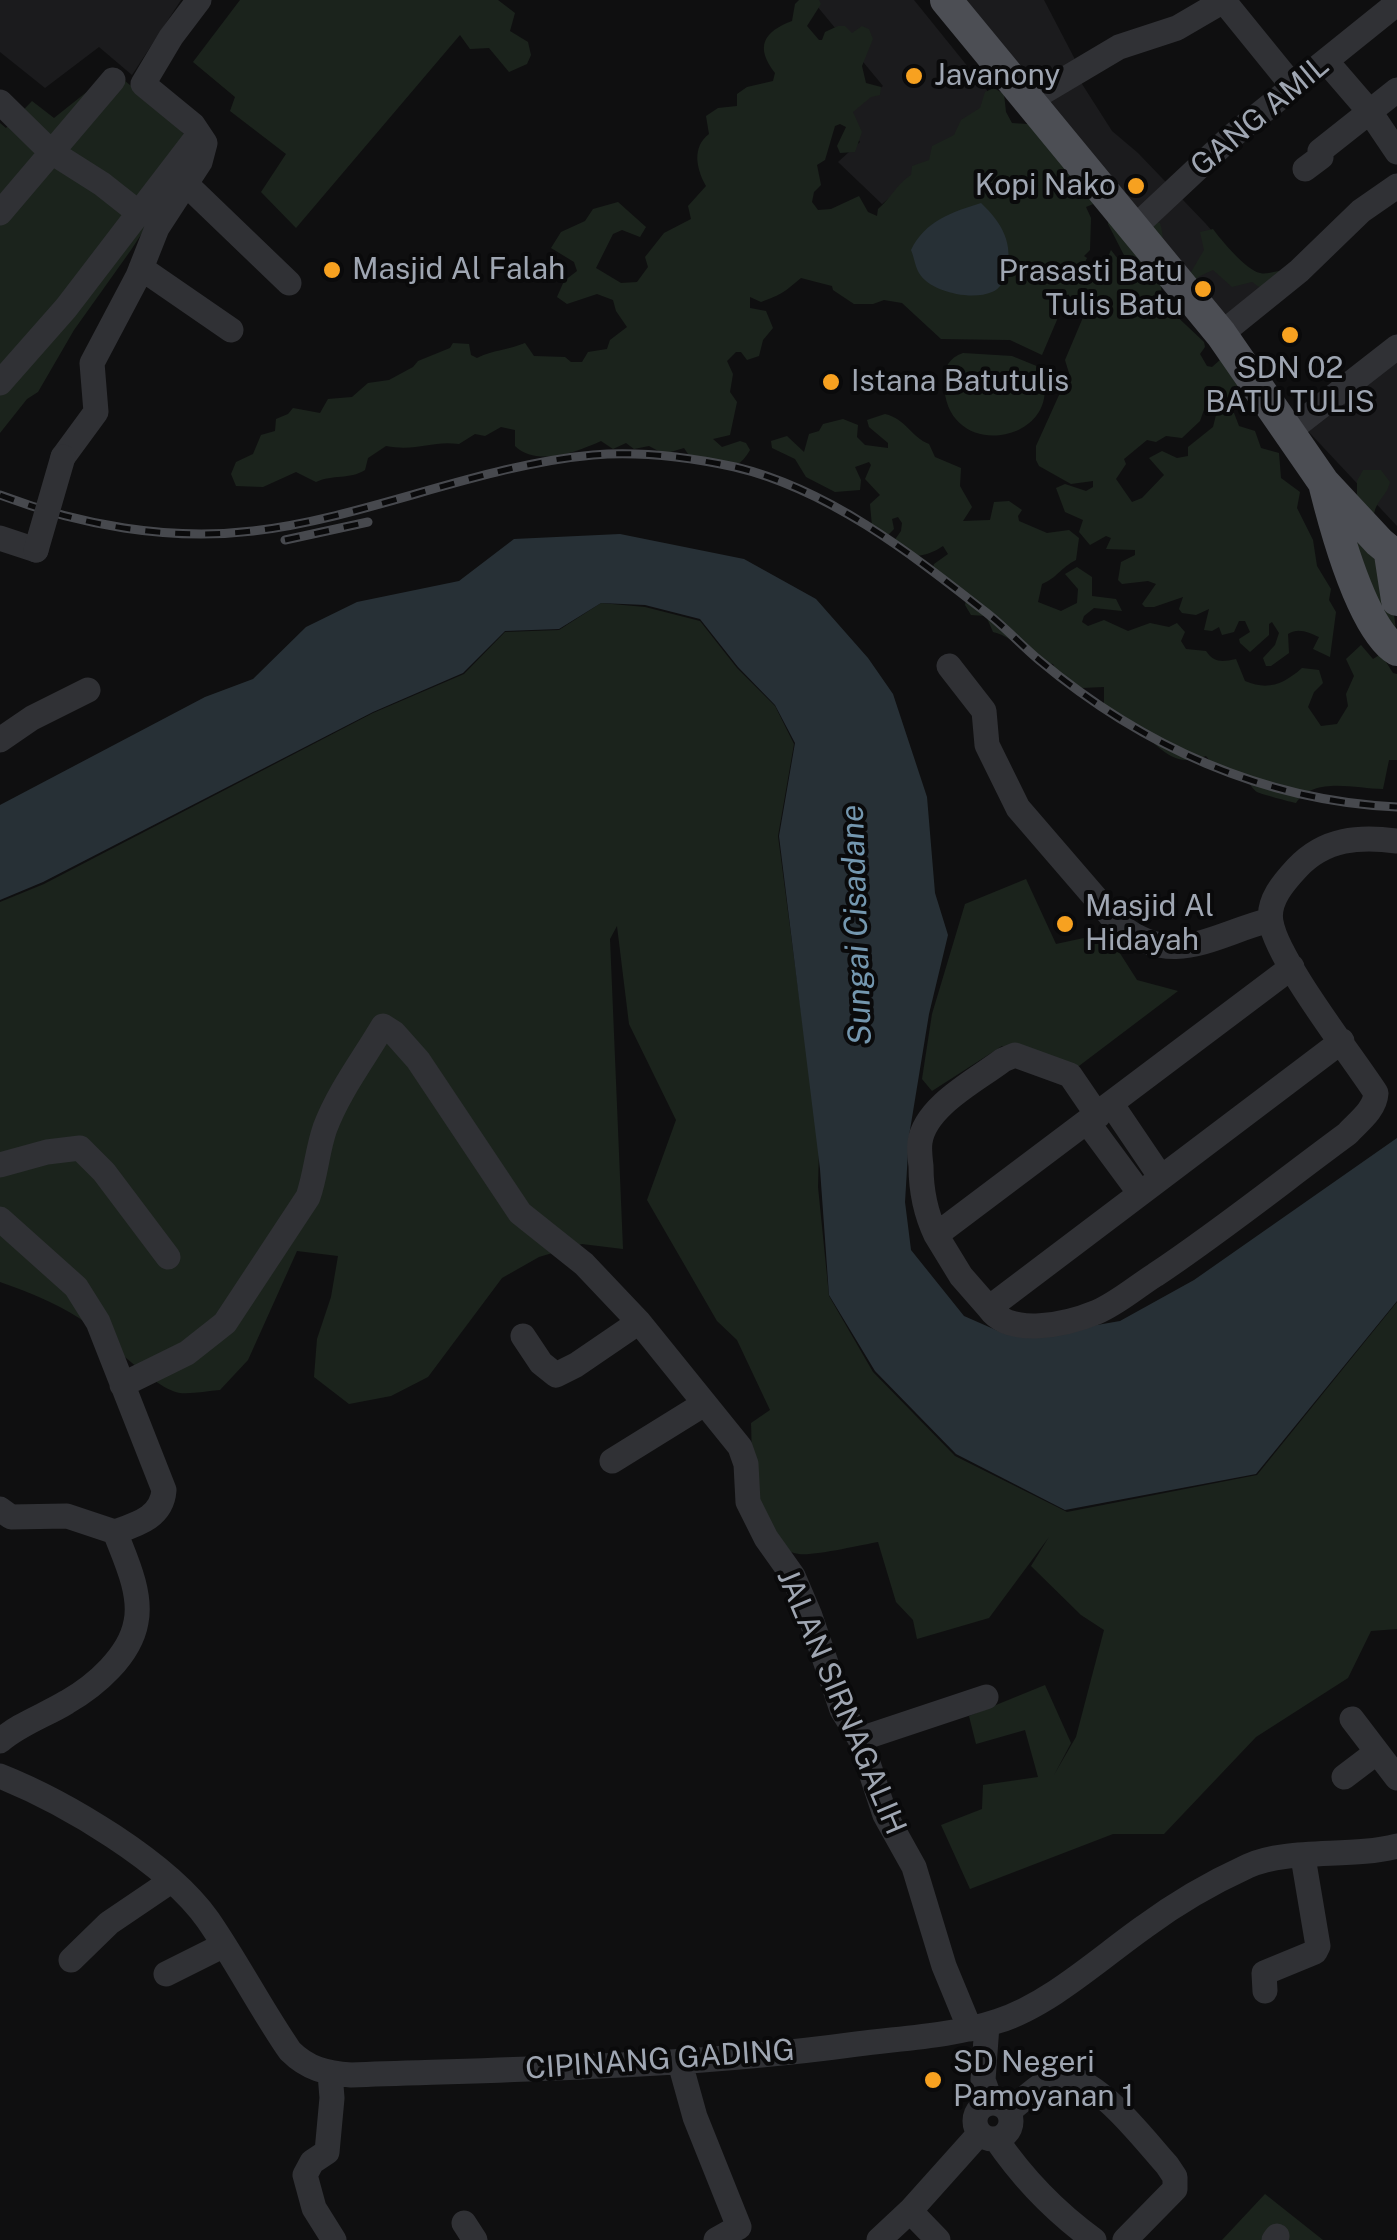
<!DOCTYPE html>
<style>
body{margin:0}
canvas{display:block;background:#0f0f10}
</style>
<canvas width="1397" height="2240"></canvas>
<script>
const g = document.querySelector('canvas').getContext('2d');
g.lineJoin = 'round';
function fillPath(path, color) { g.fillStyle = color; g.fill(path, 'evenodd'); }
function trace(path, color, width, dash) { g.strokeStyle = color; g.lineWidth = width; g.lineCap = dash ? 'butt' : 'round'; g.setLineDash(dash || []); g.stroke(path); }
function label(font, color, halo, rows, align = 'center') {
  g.font = font + ' "Public Sans",sans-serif'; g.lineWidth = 8; g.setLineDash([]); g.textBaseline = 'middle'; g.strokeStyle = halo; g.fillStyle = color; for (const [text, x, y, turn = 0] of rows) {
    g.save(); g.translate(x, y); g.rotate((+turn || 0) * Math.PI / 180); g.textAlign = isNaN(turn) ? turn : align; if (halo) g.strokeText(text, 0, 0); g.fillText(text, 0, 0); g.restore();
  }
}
fillPath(new Path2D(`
 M0,0H181L132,75L99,47L45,88L0,52Z
 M812,0H914L998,104L882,204L838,162L860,142L844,117L883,86Z
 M950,0H1044L1080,69L1075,73L1112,131L1138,153L1206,224L1265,292L1218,333Z
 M1397,361V526L1308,431Z`), '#1b1b1d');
fillPath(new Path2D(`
 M240,0H498L515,13L510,31L528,42L531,55L527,64L509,72L489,48L470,49L460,35L296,228L261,192L286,154L230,111L235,97L193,62Z
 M799,0H819L821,4L807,26L819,40H822L825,32L838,26H845L852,33L862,26L869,29L873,39L862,66L866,83L881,87L880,95L871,97L853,112L862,132L855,152L840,153L837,146L846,127L840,124L835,126L825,160L817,165L821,185L814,192L812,202L818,210L831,209L859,196L868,212L877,216L878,209C891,198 897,184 911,175L912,166L929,160L932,146L954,135L961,120L980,108L985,92L994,88L1004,94L1006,112L1012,123L1027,124L1044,111L1105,199L1086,207L1091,218L1090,250L1084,256L1087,258L1078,276L1090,271L1101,272L1111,250L1121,263L1126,259L1108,224V211L1160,223C1168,249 1158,269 1162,296L1155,306L1169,309L1204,342L1205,347L1200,354L1207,366L1212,367L1228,353L1243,393L1232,399L1217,394L1207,401L1200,421L1182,438L1166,436L1156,442L1147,440L1124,459L1126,464L1116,479L1132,502L1142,498L1164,475L1149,458L1162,451L1177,458L1188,456V447L1213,427L1216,415L1224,412L1234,413L1239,426L1255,431L1261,448L1279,453L1281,478L1300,492L1297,508L1313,540L1317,566L1331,589L1329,600L1336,612L1330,657L1313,649L1319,637C1309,633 1299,627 1288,634L1289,653L1271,666H1266L1263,658L1275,645L1279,633L1272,622L1269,624V635L1250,652L1240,643L1239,639L1250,632L1245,621H1239L1234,632L1222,635L1219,627L1212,631L1204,630L1209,609L1196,615L1182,613L1179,609L1183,597L1154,607H1145L1142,604L1156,584L1148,581L1122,584L1118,580L1121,562L1135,555V550L1106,549L1111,538L1106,536L1090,545L1079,532L1083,520L1065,512L1056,488L1065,484L1086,491L1093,487V481L1071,484L1039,466L1036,460V446L1069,373L1065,360L1087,308L1076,306L1068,294L1042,355L1010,340L941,339L902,303L884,300L873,304H854L833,290L832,286L801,278C784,292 783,294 761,302L750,297V308L766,311L773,328L763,340L759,356L747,360L741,352H736L727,361L733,374L730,392L737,402L730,435L713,439L722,447L740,441L746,443L750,450C741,465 736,467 718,466L712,459L692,460L684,448L664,454L649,446L634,449L626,443L613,449L601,441C577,452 537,467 515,446V430L501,427L485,436L475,434L459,444C432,440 417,452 386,446L368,458L365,470C349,480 333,474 316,482L296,472L263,487L236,486L231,474L236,462L253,454L261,435L275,431L276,419L288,414L293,408L320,413L328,399L352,397L368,383L389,380L413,367L418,361L450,348L453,343L469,344L471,355L477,358C493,350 508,350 525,343L534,356L565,357L571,362H582L588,352L607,349L610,340L627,327L616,311L613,300L597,294L567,304L557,297L564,281L577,271L574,262L551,248L561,232L585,221L593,209L618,202L646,227L640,237L622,230L613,234L596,268L621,283L637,282L648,267L645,257L664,233L691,219L688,206L706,186C696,168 692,147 709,134L706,116L718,108L737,106V94L747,87L773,81L775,73C755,47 763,32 792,21L795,4Z
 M113,71L165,114L197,148L131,250L74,330L38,392L27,399L0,433V123L6,128L32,101L54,118Z
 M1213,229C1221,240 1246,270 1260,273C1267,275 1276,271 1283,270L1265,291L1252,282L1232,287L1213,270L1198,277L1192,285L1184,284L1204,250L1200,232Z
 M963,353L1012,356L1039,367C1073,441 944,468 944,382C944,367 949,358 963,353Z
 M885,414C906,419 911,437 929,444L935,457L961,468L960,486L972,507L963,521L990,520L994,502L1009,501L1022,510L1018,516L1019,521L1047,533L1069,530L1079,538L1076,560C1060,568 1057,578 1042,584L1038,602L1061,611L1077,603L1078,589L1065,574L1077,567L1092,577V596L1116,599L1122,611L1094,608L1084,616L1082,622L1088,626L1104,620L1128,631L1150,623L1169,627L1177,623L1185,632L1181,641L1186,649L1206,651C1214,663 1222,662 1236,659L1245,681C1268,691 1284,684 1302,668L1319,670L1323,683L1314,692L1308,707L1321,726L1337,724L1348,706L1346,694L1354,676L1346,659L1361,645L1373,659L1381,654L1393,673L1397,674V760H1389L1383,789C1356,789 1314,776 1296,803C1291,802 1261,794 1257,792C1253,790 1251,784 1246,781C1229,770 1220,774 1206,756C1177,767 1168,754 1147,738C1135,727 1118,720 1104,711V687L1081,688L1070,680L1059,677L1053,664C1025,662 1018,637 993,632L986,616L971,615L965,605L967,594L939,580L931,572L934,564L948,554L943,546C927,557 903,563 894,541L901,531L902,523L898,517L892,519L894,529L888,535L872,526L870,504L880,495L865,479L871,465L869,462L855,467L861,480L860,490L835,492L806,477L795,459L772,448L771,441L787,436L804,452L809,434L819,431L823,424L843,419L858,425L857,437L865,445L888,448V443L869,427L867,420Z
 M1363,470H1381L1390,482C1387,496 1376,500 1374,515L1357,495V481Z
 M1339,524L1389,573C1390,599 1397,622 1397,648Z
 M601,603L645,607L700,621L737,668L775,706L794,744L778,836L819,1148L818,1187L829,1296L873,1372L955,1456L1067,1512L1257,1475L1397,1302V1629L1371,1631L1348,1678L1256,1737L1164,1834H1113L970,1889L941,1825L982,1809L983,1785L1038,1777L1025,1730L976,1744L969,1716L1045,1685L1071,1743L1054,1775L1076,1737L1104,1630L1081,1615L1031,1566L1049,1537L989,1618L917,1639L913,1620L896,1602L878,1542C861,1545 814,1556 799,1554C747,1545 753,1463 751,1423L770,1410L737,1340L717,1321L647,1200L676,1120L629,1024L617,926L610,939L623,1249L582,1244L539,1257L502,1278L428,1377L391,1396L349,1404L314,1377L317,1339L331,1297L338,1256L297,1251L248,1360L220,1390C207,1391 193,1394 180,1393C156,1390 103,1335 79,1318C54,1302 28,1292 0,1282V902L44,884L373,713L464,674L505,632L559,630Z
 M1026,879L1056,944L1107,933L1137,980L1178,991L1071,1072L1002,1046L932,1091L922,1079L932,1014L965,904Z
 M1265,2194L1323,2240H1222Z`), '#1b231c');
fillPath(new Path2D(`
 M981,203C1003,224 1014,244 1006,274C1004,281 1000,289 992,292C972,301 930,292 919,273C915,266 914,257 911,250C925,221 952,212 981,203Z
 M620,534L744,559L816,599L868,658L893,694L927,797L935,893L948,935L929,1014L909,1136L905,1202L911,1250L964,1316L1005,1334L1051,1333L1120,1321L1194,1280L1397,1138V1301L1256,1474L1065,1510L956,1454L875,1371L829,1295L820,1169L779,836L795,743L775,705L738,667L700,619L645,605L601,603L559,629L505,631L463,673L373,712L43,882L0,900V805L205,697L253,679L306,627L357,602L459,581L514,539Z`), '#273036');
trace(new Path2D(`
 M1223,0L1292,85
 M1326,61L1370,112L1397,152
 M1028,101L1119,47L1177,28L1225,0
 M0,102L50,151L102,184L140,214
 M1305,169L1321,157L1320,151L1397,90
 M186,184L289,283
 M0,213L113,80
 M1134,228L1231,137L1390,9
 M141,268L231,330
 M1221,334L1299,271L1361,211L1397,186
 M0,383L66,308L193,142
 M1288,432L1397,347
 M63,457L96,412L92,363L138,276L157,228L200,162L205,143L193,125L143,84L171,37L199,0
 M0,538L36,550
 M949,666L984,711L987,745L1018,808L1118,924C1173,969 1212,935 1270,920
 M0,740L32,718L88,690
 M1292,967L936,1235L961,1276L989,1308L1342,1041
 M1112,1105L1160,1176
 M1088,1123L1139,1192
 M0,1165L47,1152L80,1148L104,1172L168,1257
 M0,1219L76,1287L98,1322L164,1490C162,1517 138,1524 115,1532C125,1558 142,1593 136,1622C130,1656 95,1686 67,1702C46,1715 19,1724 0,1741
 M936,1235C925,1212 921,1191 921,1166C920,1158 919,1149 920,1142C925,1106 977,1080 1003,1060L1015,1055L1070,1075L1098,1116
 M989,1308C1010,1338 1068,1324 1097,1312C1118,1303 1136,1287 1155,1275C1221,1231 1283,1181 1347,1134C1358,1122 1375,1110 1376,1093C1352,1056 1277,960 1271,922C1267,901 1284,882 1297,868C1325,838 1360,836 1397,841
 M523,1336L541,1363L556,1375L576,1365L639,1322
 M122,1385L187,1353L225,1323L308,1197C316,1174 317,1151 325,1128C339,1091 363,1060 383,1026L394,1033L418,1060L520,1213L584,1264L639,1322L740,1447L746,1464L748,1502L766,1538L793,1576L810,1616L842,1710L860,1739L885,1815L914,1867L944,1966L970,2029
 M612,1461L704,1404
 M0,1509L11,1517L67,1516L115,1532
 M1352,1719L1397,1778
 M860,1739L986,1697
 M0,1776C65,1802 167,1862 208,1920C237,1962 261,2009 290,2051C308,2069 326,2073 351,2075C520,2069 689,2067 857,2044C903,2038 953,2036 998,2021C1049,2005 1100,1958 1144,1927C1175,1904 1213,1882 1248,1866C1287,1848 1352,1858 1397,1846
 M1344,1777L1377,1752
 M71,1960L109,1923L171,1881
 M166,1974L224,1945
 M1265,1991L1264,1973L1315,1952L1318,1946L1303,1857
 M987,2025L983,2080L991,2102
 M680,2063L695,2117L739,2227L716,2240
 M330,2073L332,2098L327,2152L312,2162L305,2175L314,2208L334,2240
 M975 2121a18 18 0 1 1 36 0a18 18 0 1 1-36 0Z
 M1009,2111C1023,2101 1044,2078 1061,2077C1096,2075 1145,2141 1167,2165L1175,2177V2189L1125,2240
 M996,2139C1024,2180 1054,2211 1094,2240
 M910,2211L938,2240
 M464,2223L475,2240
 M879,2240L910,2211L979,2134
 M1274,2240L1277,2236`), '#303135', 25);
trace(new Path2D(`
 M946,0L1221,334L1324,483L1379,542L1397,557
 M1325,487C1335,527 1362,629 1397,650
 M1390,554L1397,600`), '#4c4e54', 32);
const rail = new Path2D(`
 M0,495C79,525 168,541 253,531C366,518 480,465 593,455C641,451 688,457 735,467C828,489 909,552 983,610C1003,625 1020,644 1039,660C1142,746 1263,801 1397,807
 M285,540L368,522`);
trace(rail, '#47494e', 9);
trace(rail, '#0a0a0b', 5, [15]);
trace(new Path2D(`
 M36,550L63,457`), '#303135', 25);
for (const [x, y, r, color] of [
 [914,76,10,"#f7a120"],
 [1136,186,10,"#f7a120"],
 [332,270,10,"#f7a120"],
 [1203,289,10,"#f7a120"],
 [1290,335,10,"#f7a120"],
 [831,382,10,"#f7a120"],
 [1065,924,10,"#f7a120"],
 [933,2080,10,"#f7a120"]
]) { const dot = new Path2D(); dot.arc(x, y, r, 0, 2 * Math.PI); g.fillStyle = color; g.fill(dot); trace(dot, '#0a0a0b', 4); }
label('30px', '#9fa6b2', '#0a0a0b', [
 ["Javanony",934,76],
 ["Kopi Nako",1116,186,"right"],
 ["Masjid Al Falah",352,270],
 ["Prasasti Batu",1183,272,"right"],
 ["Tulis Batu",1183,306,"right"],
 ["SDN 02",1290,369,"center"],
 ["BATU TULIS",1290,403,"center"],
 ["Istana Batutulis",851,382],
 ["Masjid Al",1085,907],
 ["Hidayah",1085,941],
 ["SD Negeri",953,2063],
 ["Pamoyanan 1",953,2097]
], 'left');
label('30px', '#9fa6b2', '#0a0a0b', [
 ["GANG AMIL",1260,116,-40],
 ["JALAN SIRNAGALIH",841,1702,67],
 ["CIPINANG GADING",660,2060,-4]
]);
label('italic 32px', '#7497af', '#0a0a0b', [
 ["Sungai Cisadane",857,925,-92]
]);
</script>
